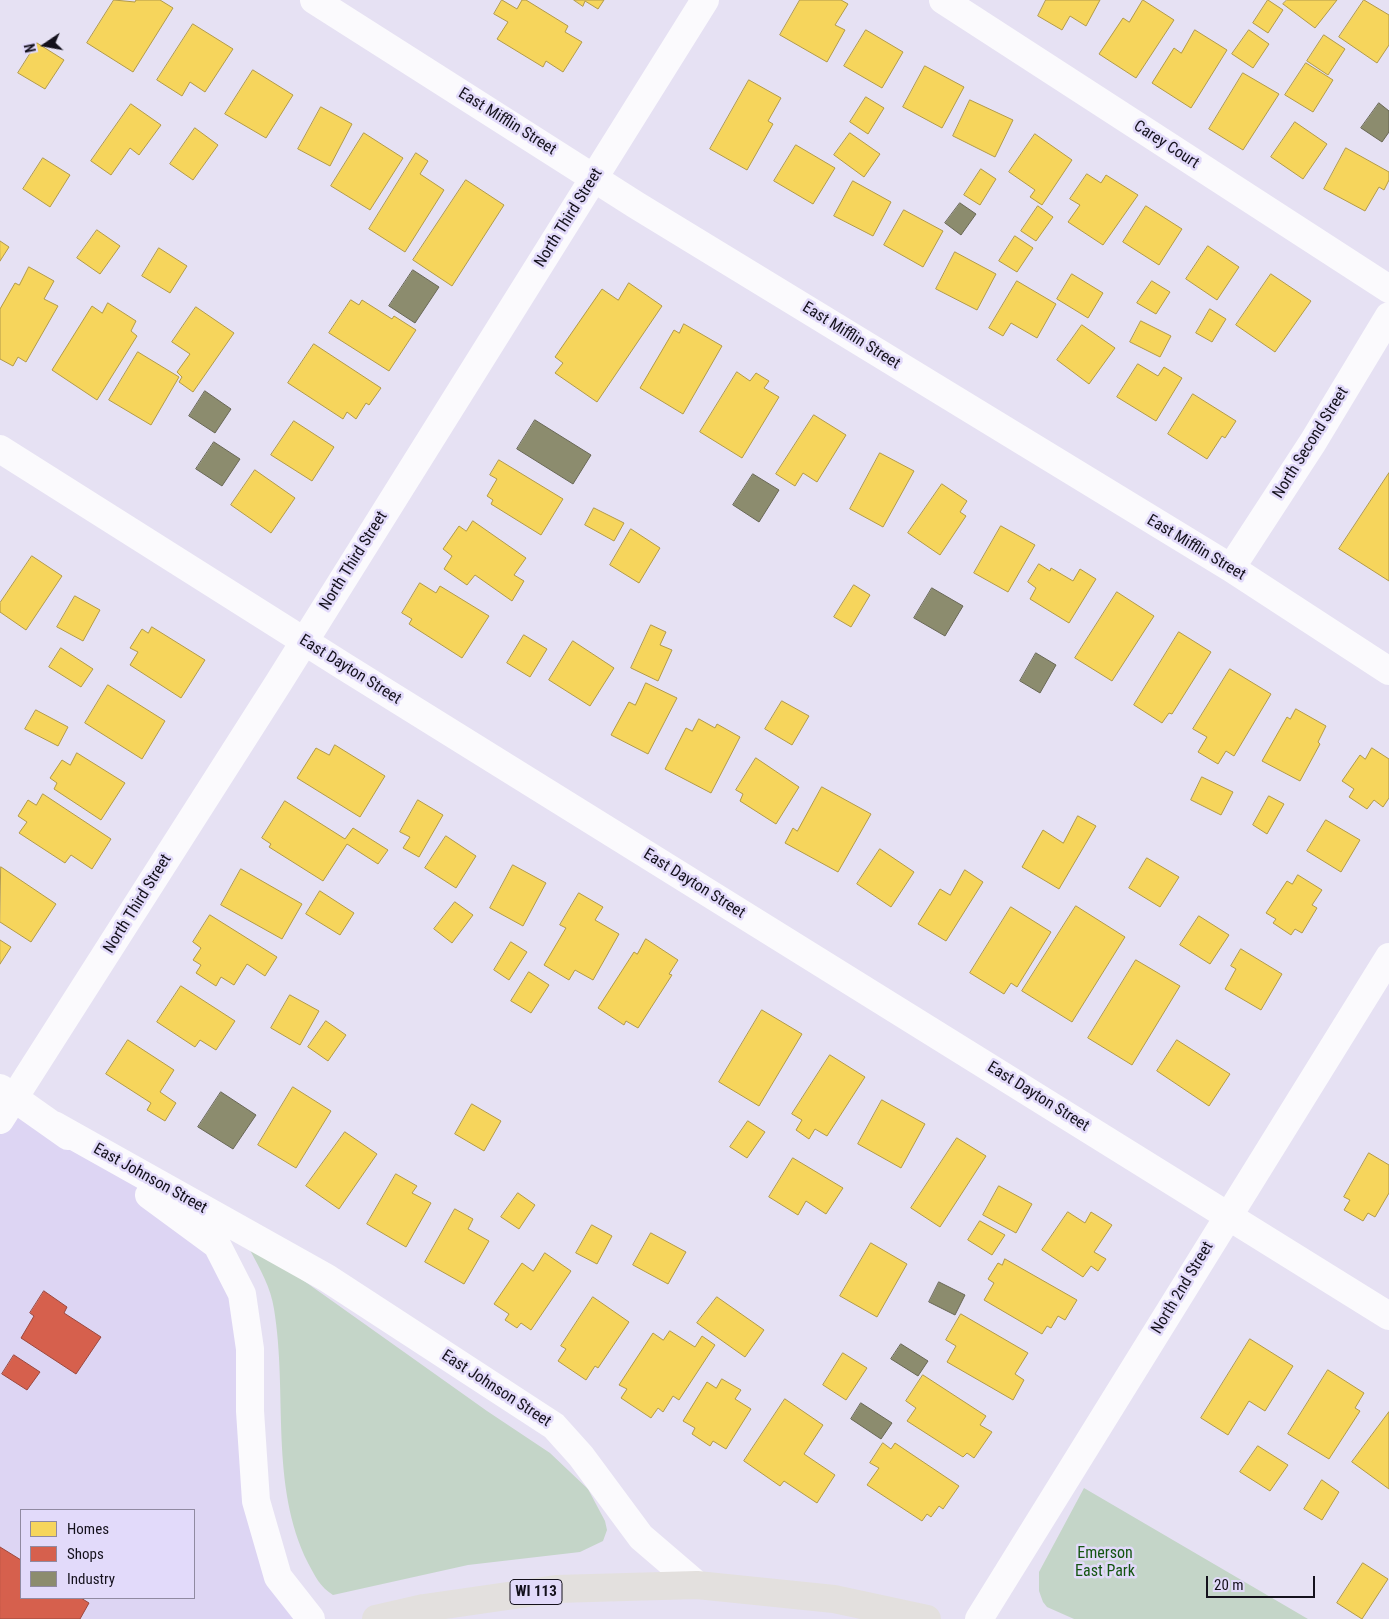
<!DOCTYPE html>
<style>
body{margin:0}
#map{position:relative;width:1389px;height:1619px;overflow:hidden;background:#e6e1f3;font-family:"Roboto Condensed",sans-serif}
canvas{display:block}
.legend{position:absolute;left:20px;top:1509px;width:175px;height:90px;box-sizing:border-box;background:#e2dafa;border:1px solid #908aa1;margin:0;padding:6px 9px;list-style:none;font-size:15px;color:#14111c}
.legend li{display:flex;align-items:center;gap:10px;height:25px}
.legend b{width:25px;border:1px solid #908aa1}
.north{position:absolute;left:20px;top:20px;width:50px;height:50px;-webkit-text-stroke:4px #e2dafa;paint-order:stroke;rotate:258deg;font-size:14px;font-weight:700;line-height:20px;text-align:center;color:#14111c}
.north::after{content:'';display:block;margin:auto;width:18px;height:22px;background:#14111c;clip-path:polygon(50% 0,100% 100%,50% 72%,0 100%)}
.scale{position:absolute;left:1206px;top:1576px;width:109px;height:22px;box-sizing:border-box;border:2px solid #14111c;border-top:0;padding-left:6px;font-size:15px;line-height:18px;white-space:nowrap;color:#14111c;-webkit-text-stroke:4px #e2dafa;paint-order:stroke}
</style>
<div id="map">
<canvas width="1389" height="1619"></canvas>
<ul class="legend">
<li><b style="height:14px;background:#f6d55c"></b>Homes</li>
<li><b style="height:14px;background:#d6604d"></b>Shops</li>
<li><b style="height:14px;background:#8c8c6e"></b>Industry</li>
</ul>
<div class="north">N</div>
<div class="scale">20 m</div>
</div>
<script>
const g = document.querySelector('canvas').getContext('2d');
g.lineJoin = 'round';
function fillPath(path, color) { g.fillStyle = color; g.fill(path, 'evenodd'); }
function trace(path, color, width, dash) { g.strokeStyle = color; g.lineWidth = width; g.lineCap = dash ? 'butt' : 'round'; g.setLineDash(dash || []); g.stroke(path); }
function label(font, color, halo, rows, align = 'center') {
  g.font = font + ' "Roboto Condensed",sans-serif'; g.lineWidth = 5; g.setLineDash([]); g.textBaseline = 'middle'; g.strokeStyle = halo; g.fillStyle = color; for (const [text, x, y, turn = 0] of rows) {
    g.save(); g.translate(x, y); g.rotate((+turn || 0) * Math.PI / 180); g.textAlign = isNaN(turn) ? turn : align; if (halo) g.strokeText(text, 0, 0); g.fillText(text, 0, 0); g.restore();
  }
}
fillPath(new Path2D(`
 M15,1098L217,1245L242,1294L256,1502L311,1619H0V1120ZM21,1510H194V1598H21Z`), '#ddd5f3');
fillPath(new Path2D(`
 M250,1250L276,1261L487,1411L550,1453L588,1489L605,1521L607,1530L603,1541L580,1552L468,1565L333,1595C320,1587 315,1576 308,1563C269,1484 288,1394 274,1309C271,1288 260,1269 250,1250Z
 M1084,1488L1308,1619H1074L1047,1607L1043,1602L1039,1591V1572Z`), '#c4d5c8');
const homes = new Path2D(`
 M114,0L135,2L136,0H160L173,8L133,72L87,43Z
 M502,0L517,9L522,0H526L568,26L565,32L582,42L563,72L546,61L543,67L497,39L508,22L494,14Z
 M574,0H604L598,9L585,1L583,6Z
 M800,0H841L848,4L835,25L845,30L827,62L780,35Z
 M1046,0H1100L1086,26L1070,16L1062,30L1038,16Z
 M1143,0L1174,20L1136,78L1099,54L1123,18L1129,22Z
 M1268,0L1283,10L1268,33L1253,23Z
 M1287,0H1337L1315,28L1283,4Z
 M1364,0L1389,15V45L1377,63L1339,37Z
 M193,24L233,49L205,92L190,82L182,96L157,80Z
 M866,30L903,52L882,88L844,66Z
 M1195,30L1227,50L1191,108L1152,83L1174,48L1181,53Z
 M1249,30L1269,44L1253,68L1232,54Z
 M1324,35L1345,49L1328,75L1307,61Z
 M37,43L64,60L45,89L18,73Z
 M1306,63L1333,80L1313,112L1285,95Z
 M925,66L964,87L942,128L903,107Z
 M253,70L293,95L266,138L225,114Z
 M1243,73L1279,94L1243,150L1209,129Z
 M749,80L781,98L768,121L773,124L747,170L710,149Z
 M866,97L884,108L868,134L850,122Z
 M970,100L1013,120L995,157L953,136Z
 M131,104L161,125L139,155L130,148L111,175L91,161Z
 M321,107L352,124L330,166L298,149Z
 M1295,122L1327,144L1303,179L1271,157Z
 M195,128L218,145L193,180L170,164Z
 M364,133L403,158L370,210L331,186Z
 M850,133L880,154L864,177L834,155Z
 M1035,134L1072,160L1042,205L1030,197L1035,190L1009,172Z
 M796,145L835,168L813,204L774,181Z
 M1346,148L1389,172V180L1384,190L1379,187L1365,211L1324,189Z
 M416,153L428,161L420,174L444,190L405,252L369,229Z
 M43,158L70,175L50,207L23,189Z
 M981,169L996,179L980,205L964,195Z
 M1087,174L1101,183L1106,175L1138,195L1103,245L1068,222L1080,205L1070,199Z
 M466,180L504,205L452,286L413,260Z
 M853,181L891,202L873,236L834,216Z
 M1038,206L1053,217L1036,241L1021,231Z
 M1146,206L1182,229L1159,265L1123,242Z
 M904,210L943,231L923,267L884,245Z
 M97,230L120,246L100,274L77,258Z
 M1015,236L1033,248L1017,272L999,261Z
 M0,241L9,247L0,261Z
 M1208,246L1239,267L1217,300L1186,279Z
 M159,248L187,266L170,293L142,276Z
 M955,252L996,274L977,310L936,289Z
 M29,267L54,281L44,299L58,306L26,362L18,357L13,366L0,359V309L15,283L19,285Z
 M1072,274L1103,293L1088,318L1057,299Z
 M1271,274L1311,301L1275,352L1236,325Z
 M1017,281L1056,304L1037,338L1011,323L1003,336L989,328Z
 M1152,281L1170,292L1156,314L1137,303Z
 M629,283L662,306L597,402L555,373L563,363L555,357L602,289L618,300Z
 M351,300L359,305L362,300L392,319L394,316L416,330L389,371L329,333Z
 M108,303L136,321L131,331L137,336L97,400L52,370L92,306L102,313Z
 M196,307L234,333L193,392L179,382L182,377L177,372L190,354L172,342Z
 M1210,309L1226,319L1212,342L1196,333Z
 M1141,321L1171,336L1160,357L1130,342Z
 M684,324L722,346L683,414L640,388L674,330L679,333Z
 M1082,325L1115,348L1089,384L1057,360Z
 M314,344L381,388L369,405L366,403L356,419L347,412L343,419L288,383Z
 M138,352L179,377L151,425L109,400Z
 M1138,364L1158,376L1164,367L1182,378L1156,421L1117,397Z
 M737,372L750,381L756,373L769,381L764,388L779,397L742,458L700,432Z
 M1193,394L1236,421L1225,438L1222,436L1207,459L1168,434Z
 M814,415L846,435L817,482L803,473L795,486L776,474Z
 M294,421L334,447L312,481L271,455Z
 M880,453L914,471L883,527L850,509Z
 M499,460L563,499L541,535L491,504L493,500L487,496L497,479L490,475Z
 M255,470L295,498L271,533L231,505Z
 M1389,473V581L1339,549Z
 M942,484L967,501L960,512L966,516L940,555L908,533Z
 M594,508L624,523L614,541L585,525Z
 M473,521L526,558L514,575L524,581L512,601L475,575L467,585L444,569L452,556L443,549L459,526L466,531Z
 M1001,526L1035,545L1008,592L974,573Z
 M631,529L660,548L639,583L610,565Z
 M32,556L62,576L26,630L0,612V603Z
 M1039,564L1050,571L1051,568L1073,581L1080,569L1096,579L1069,623L1030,599L1036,588L1028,582Z
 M420,583L436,593L440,586L489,616L462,658L409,624L412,619L402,613Z
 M854,585L870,595L851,627L834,617Z
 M1117,592L1154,616L1112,681L1075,658Z
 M75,596L100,610L83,641L57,627Z
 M651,625L666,632L660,645L672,650L658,681L631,668Z
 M152,627L205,660L181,698L130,665L138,652L130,648L142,629L148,633Z
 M1179,632L1211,652L1172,714L1169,713L1162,723L1134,705Z
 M524,635L547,649L530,677L507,663Z
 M573,641L614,668L590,706L549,680Z
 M61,648L93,669L81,687L49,667Z
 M1230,669L1271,694L1234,756L1226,751L1218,764L1198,752L1207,737L1193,729Z
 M646,683L677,698L648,754L611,735L629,702L635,705Z
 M108,685L165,721L142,759L85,723Z
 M782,701L809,716L792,745L765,729Z
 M1296,709L1326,726L1318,742L1320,744L1300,781L1262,761L1287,717L1290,719Z
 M36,710L68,727L58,746L25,729Z
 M699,719L715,728L717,724L740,737L711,793L665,769L686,728L692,731Z
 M335,745L385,776L360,817L297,778L316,748L329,755Z
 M1372,748L1389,759V798L1383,807L1374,800L1367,809L1349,797L1354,789L1342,781L1360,755L1365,759Z
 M77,753L125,783L101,820L54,789L57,783L50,778L62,760L70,765Z
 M756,758L799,787L776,824L740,801L743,794L736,790Z
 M1202,777L1233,792L1221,815L1191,800Z
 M822,787L871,814L838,872L785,843L793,828L797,831Z
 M43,794L111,839L92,869L71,855L65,863L19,833L27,822L18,816L28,800L36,805Z
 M1269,796L1284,804L1267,834L1253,825Z
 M418,800L443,815L419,857L403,848L410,837L400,832Z
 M285,801L345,839L353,828L388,850L378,864L347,844L323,881L269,847L271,844L262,838Z
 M1078,816L1096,826L1059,889L1022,867L1043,830L1063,843Z
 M1326,820L1360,840L1341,872L1307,851Z
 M446,836L476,856L456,888L425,868Z
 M880,849L914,872L891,907L857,884Z
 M1147,858L1179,877L1160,907L1129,888Z
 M513,865L546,883L523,926L490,908Z
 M1,867L56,904L31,942L0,922Z
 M241,869L302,904L282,939L221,905Z
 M965,870L983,882L946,941L918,924L940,889L950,895Z
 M1298,875L1322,890L1312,905L1317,908L1302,933L1295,929L1291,935L1273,923L1276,919L1266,913L1287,881L1292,884Z
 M320,891L354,913L340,935L306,914Z
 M579,893L603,907L595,920L619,934L593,980L575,970L569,980L544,965L566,928L560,925Z
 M455,902L473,915L452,943L434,929Z
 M1076,906L1125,937L1072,1022L1022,991Z
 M1011,907L1051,932L1017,987L1011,983L1004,994L970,973Z
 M210,915L277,957L265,976L247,964L234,985L221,977L216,986L196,973L201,965L193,960L201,948L193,942Z
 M1199,916L1229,935L1210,964L1180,945Z
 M646,939L678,960L669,974L672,975L638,1028L626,1021L624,1025L598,1008L634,952L637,954Z
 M0,940L11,947L0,964Z
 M511,942L527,952L509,980L494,970Z
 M1241,949L1282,974L1261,1010L1225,989L1236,969L1231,966Z
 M1136,960L1180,986L1132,1065L1088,1038Z
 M529,972L549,985L531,1013L511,1001Z
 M181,986L235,1021L216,1050L200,1040L195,1047L157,1022Z
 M290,995L319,1011L300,1045L271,1028Z
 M762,1010L802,1034L759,1106L719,1082Z
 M326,1021L346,1035L328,1061L308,1047Z
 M128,1040L174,1070L160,1092L176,1103L165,1121L147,1110L151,1103L106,1074Z
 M1177,1040L1230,1074L1209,1106L1157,1071Z
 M830,1055L865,1077L827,1136L815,1129L809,1139L796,1130L802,1120L792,1114Z
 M293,1087L331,1111L296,1168L258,1145Z
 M882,1100L925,1124L901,1168L858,1144Z
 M472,1104L501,1121L484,1151L455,1134Z
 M748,1121L765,1132L747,1158L730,1147Z
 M345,1132L377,1154L339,1209L306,1186Z
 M957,1138L986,1156L940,1227L911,1208Z
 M1369,1153L1389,1165V1193L1375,1217L1368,1213L1363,1221L1344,1210L1350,1200L1344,1197Z
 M793,1158L843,1188L826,1214L806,1201L798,1215L769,1197Z
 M396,1174L417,1186L412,1193L431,1203L406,1247L367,1224Z
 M999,1186L1032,1204L1016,1233L983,1215Z
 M518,1193L535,1205L519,1229L501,1217Z
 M455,1209L473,1219L468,1229L489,1241L464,1284L425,1262Z
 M1068,1212L1085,1223L1091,1212L1112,1225L1094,1252L1106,1259L1098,1271L1091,1266L1083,1277L1042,1250Z
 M980,1221L1005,1235L992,1255L968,1240Z
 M592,1225L612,1236L597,1264L576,1253Z
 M651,1233L686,1252L668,1284L633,1265Z
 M871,1243L907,1264L877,1317L840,1296Z
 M545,1253L571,1271L531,1330L521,1323L517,1328L505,1320L509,1314L494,1304L522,1263L533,1271Z
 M1005,1259L1077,1300L1065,1320L1058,1316L1051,1328L1047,1326L1042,1334L984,1300L994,1283L988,1279L998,1263L1002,1265Z
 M593,1297L629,1322L598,1368L595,1366L586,1380L558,1361L566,1349L561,1346Z
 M717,1297L764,1330L745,1357L697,1323Z
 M961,1314L1028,1353L1015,1374L1024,1380L1013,1400L947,1362L956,1346L946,1340Z
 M670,1331L695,1347L702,1336L715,1345L679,1400L673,1396L663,1412L658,1408L651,1418L621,1398L627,1389L619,1385L653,1333L663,1340Z
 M1250,1339L1293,1366L1265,1411L1249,1401L1228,1435L1201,1418Z
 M843,1353L867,1368L846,1400L823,1385Z
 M1328,1370L1364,1393L1355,1408L1360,1411L1329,1459L1288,1434Z
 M923,1375L986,1416L980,1425L992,1432L974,1458L967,1453L963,1457L907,1421L916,1408L906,1401Z
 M722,1379L741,1390L735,1399L751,1409L726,1449L713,1441L710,1446L692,1434L695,1428L683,1421L707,1382L716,1388Z
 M785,1399L823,1425L804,1454L835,1475L817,1503L784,1481L780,1486L744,1461Z
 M1389,1412V1489L1352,1462Z
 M883,1443L891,1449L895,1443L959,1486L943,1509L939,1506L931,1517L927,1514L922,1521L867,1485L879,1468L870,1463Z
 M1258,1446L1288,1465L1270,1491L1240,1472Z
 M1322,1480L1339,1492L1322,1520L1304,1509Z
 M1363,1563L1388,1579L1362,1619L1337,1603Z`);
fillPath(homes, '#f6d55c');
trace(homes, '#b29a49', 1);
const shops = new Path2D(`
 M44,1291L67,1307L64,1313L101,1337L76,1374L21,1338L34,1316L30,1313Z
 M14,1355L40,1372L27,1390L2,1374Z
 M0,1547L21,1560V1598H81L89,1603L80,1619H0Z`);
fillPath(shops, '#d6604d');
trace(shops, '#9c483e', 1);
const industry = new Path2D(`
 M1379,103L1389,111V132L1382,142L1361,128Z
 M960,203L976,214L961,235L945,223Z
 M413,270L439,287L415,323L389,306Z
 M205,391L231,409L215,433L189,416Z
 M535,420L591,455L573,484L517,449Z
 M214,442L240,459L222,486L196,469Z
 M753,474L779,490L759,522L733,505Z
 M932,588L963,606L945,636L914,618Z
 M1036,653L1056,665L1040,693L1020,681Z
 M221,1092L256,1115L233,1149L198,1127Z
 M939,1282L965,1295L955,1315L929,1302Z
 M901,1344L928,1361L918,1376L891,1359Z
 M861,1403L892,1423L881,1439L851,1419Z`);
fillPath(industry, '#8c8c6e');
trace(industry, '#686755', 1);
trace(new Path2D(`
 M314,0L636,205L1231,568L1389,671
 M943,0L1389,289
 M0,449L345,667L1389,1316
 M1231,568L1313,442L1389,316
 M0,1088L68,1136
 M0,1120L279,682L705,0
 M54,1125L327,1278L554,1426L581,1456L641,1537L697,1585
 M149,1195L217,1245L242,1294L250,1349V1411L256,1501L278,1577L311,1619
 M979,1619L1389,957`), '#fbfafd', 28);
trace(new Path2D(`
 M376,1619L424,1608L556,1589L697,1585L834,1599L927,1619`), '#e3e0de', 28);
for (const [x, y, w] of [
 [536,1592,52]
]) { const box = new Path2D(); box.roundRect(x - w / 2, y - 12.5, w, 25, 4); g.fillStyle = '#e2dafa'; g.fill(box); trace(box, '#14111c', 1); }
label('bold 15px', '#14111c', null, [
 ["WI 113",536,1592]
]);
label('16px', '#14111c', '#e2dafa', [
 ["East Mifflin Street",507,122,32],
 ["Carey Court",1166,145,33],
 ["North Third Street",569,218,-58],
 ["East Mifflin Street",851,336,32],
 ["North Second Street",1311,443,-58],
 ["East Mifflin Street",1196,548,31],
 ["North Third Street",354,561,-58],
 ["East Dayton Street",350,670,32],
 ["East Dayton Street",694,884,32],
 ["North Third Street",138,904,-58],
 ["East Dayton Street",1038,1097,32],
 ["East Johnson Street",150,1179,29],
 ["North 2nd Street",1183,1288,-59],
 ["East Johnson Street",496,1389,33]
]);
label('16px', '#145511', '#e2dafa', [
 ["Emerson",1105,1554],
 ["East Park",1105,1572]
]);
</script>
